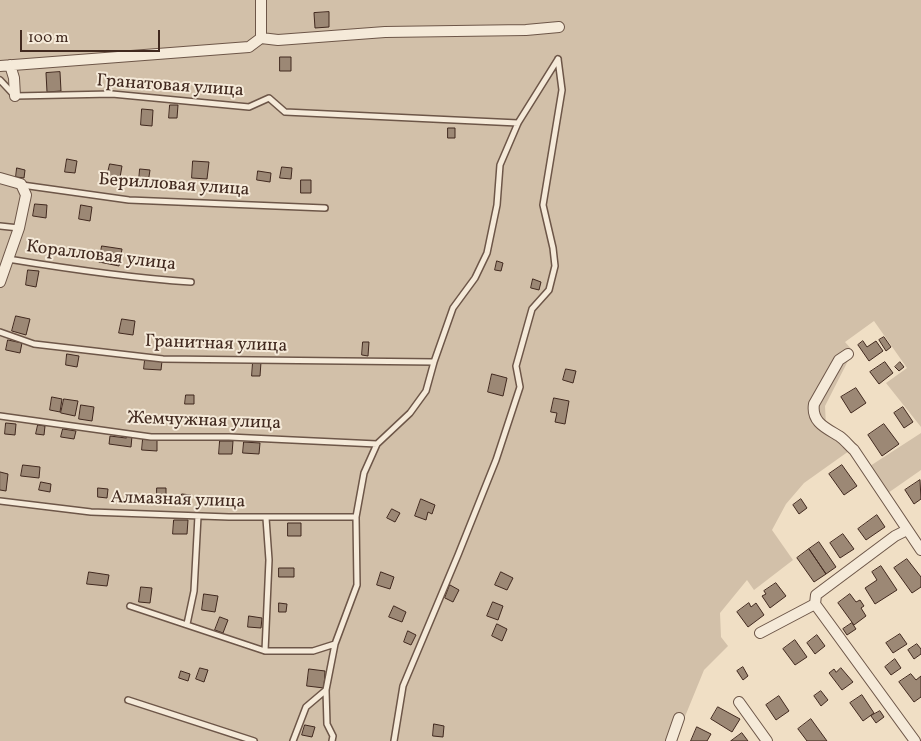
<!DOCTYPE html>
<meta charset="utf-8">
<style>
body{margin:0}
#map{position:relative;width:921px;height:741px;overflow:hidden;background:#f0dfc5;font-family:Vollkorn,serif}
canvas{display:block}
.scale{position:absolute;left:20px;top:30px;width:140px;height:22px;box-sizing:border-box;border:2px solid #41291f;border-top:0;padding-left:6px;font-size:15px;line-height:18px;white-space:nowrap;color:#41291f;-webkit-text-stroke:4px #f5ead9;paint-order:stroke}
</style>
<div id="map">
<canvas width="921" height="741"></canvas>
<div class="scale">100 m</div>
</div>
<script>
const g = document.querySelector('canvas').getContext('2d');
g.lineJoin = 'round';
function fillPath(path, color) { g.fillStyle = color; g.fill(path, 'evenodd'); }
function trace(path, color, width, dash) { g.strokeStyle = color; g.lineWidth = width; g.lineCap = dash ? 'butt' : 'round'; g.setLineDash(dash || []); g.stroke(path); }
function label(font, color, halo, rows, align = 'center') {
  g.font = font + ' Vollkorn,serif'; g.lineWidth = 4; g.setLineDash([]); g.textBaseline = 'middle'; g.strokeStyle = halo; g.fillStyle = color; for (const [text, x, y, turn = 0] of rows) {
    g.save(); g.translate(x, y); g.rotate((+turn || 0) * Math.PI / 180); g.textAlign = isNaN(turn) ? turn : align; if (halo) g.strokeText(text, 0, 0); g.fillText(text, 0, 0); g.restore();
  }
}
fillPath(new Path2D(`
 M0,0H921V427L886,383L907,368L874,321L845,342L853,351L825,406L826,425L849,451L804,483L786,504L772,530L793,560L754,590L747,580L720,613L721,637L728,646L704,670L675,741H0Z
 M921,433V470L888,493L870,466Z`), '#d2c0a9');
const building = new Path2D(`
 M329,12V27L315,28L314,13Z
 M280,57H291V71H280Z
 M60,72L61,91L47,92L46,73Z
 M170,105H178L177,118H169Z
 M142,109L153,110L152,126L141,125Z
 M448,128H455V138H448Z
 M67,159L77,161L75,173L65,172Z
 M193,161L209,162L207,179L192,178Z
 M110,164L122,166L119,183L106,181Z
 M282,167L292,168L291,179L280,178Z
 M17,168L25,170L24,178L16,177Z
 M140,169L150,170L148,183L139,181Z
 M258,171L271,173L270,182L257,180Z
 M301,180H311V193H301Z
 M35,204L47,205L46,218L33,216Z
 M81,205L92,207L90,221L79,219Z
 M102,246L122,249L119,266L99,262Z
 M497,261L503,263L501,271L495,270Z
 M28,270L39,271L36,287L26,285Z
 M533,279L541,282L539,290L531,288Z
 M16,316L30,319L26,335L12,331Z
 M122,319L135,321L133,335L119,333Z
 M884,337L891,347L886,351L879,340Z
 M8,340L22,343L20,353L6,350Z
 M863,341L867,347L876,341L883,351L869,361L858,345Z
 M363,342H369L368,356L362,355Z
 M67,354L79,356L77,367L66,365Z
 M145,360L162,361L161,370L144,369Z
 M253,362H261L260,376H252Z
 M885,362L893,373L879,384L870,372Z
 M900,362L904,367L899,371L895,367Z
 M566,369L576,371L573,383L563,380Z
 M492,374L507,378L503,396L488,392Z
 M856,388L866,403L851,413L841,397Z
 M186,395H194V404H185Z
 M52,397L62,399L60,412L50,410Z
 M554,398L569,401L565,424L555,422L557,413L551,412Z
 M64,399L78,401L75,416L61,413Z
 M81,405L94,407L92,421L79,419Z
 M903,407L913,422L904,428L894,413Z
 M6,423L16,424L15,435L5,434Z
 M884,424L899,444L882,456L868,435Z
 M38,425L45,426L44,435L36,434Z
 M63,429L76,431L74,439L61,437Z
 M126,435L132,436L131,447L109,444L110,436L126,438Z
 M143,439L157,440V451L142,450Z
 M220,441H233L232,454H219Z
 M244,442L260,443L259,454L243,453Z
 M23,465L40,467L39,478L21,476Z
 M842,465L857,486L844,495L829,474Z
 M0,472L8,474L6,491L0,490Z
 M920,480L921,499L914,504L905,490Z
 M41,482L51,484L50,492L39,490Z
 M98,488L108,489L107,498L98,497Z
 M157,488H166V501H157Z
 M182,494L191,495L190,503L181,502Z
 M421,499L435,505L432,514L428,512L426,520L415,516Z
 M801,499L807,508L799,514L793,505Z
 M392,509L400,513L395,522L387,518Z
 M877,515L885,527L866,540L858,529Z
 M174,520H188L187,534H173Z
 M288,523H301V536H288Z
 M843,534L854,549L840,558L830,543Z
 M819,542L836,567L826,574L809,549Z
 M809,549L826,574L814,582L797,558Z
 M907,559L921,577V587L912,593L894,568Z
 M881,566L897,590L875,604L865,588L877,580L872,572Z
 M279,568H294V577H279Z
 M89,572L109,575L107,586L87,584Z
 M381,572L394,577L390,589L377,585Z
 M501,572L513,578L507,590L495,585Z
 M776,583L786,596L770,608L762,596L766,594L764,591Z
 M450,585L459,590L453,602L445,598Z
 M141,587L152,588L150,603L139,602Z
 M204,594L218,596L215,612L202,610Z
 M850,594L856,602L860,600L864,606L861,608L866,616L854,625L838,603Z
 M493,602L503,606L498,620L487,616Z
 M279,603L287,604L286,612H279Z
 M749,603L751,607L756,603L764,615L748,627L737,612Z
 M394,606L406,612L402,622L389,617Z
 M249,616L262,618L261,628L248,627Z
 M220,617L228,620L223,633L215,630Z
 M852,623L856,629L847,635L843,629Z
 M497,624L507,629L502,641L492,636Z
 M408,631L416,635L411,645L404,642Z
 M900,634L907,644L893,653L886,643Z
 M817,635L825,646L815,654L807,643Z
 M795,640L807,657L795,665L783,649Z
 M917,644L921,649V654L914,659L908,650Z
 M895,659L901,668L891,675L885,667Z
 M743,667L748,676L743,680L737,671Z
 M200,668L208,670L204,682L196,679Z
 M841,668L853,682L842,690L829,673L834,669L836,672Z
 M309,669L325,671L324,688L307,686Z
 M181,671L190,674L188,681L179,678Z
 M911,674L916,680L921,676V697L914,702L899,682Z
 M821,691L828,700L821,706L814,696Z
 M862,695L874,713L863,721L850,703Z
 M779,696L789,711L776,720L766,705Z
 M718,707L740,719L732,732L711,719Z
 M880,711L884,717L876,723L871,716Z
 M811,719L827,741H807L798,729Z
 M434,724L444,726L443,737L433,736Z
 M305,725L315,727L312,737L302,735Z
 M697,727L711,734L707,741H691Z
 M742,733L748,741H731Z`);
fillPath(building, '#9c8875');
trace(building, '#41291f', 1);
const lane = new Path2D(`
 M0,80L15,96L112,94L249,107L269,98L285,112L518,123
 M22,185L129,200L325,208
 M0,226L19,228
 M8,259C69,269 130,278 191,282
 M0,332L34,344L163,359L434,362
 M0,416L151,437H229L377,444
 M0,501L91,512L229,517H356
 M130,606L265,651H313L335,644
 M187,624L194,591L198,516
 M265,651L269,560L266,518
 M128,700L254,741
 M293,741L306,707L326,690
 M332,741L333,736L327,724L326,690L335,644L357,585L356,517L364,473L377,444L410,413L426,391L434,362L453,308L475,278L487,253L497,205L500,165L518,123L558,59
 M394,741L403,686L458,555L496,460L520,387L516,366L532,309L549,290L555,266L553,248L543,205L562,90L558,59`);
const street = new Path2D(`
 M261,38L278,40L385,32L526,30L559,27
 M10,65L14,78L15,96
 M0,66L249,47L261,38V0
 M0,178L21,184L26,195L19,228L0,282
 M848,354L839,360L814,404C811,422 826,428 839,436C845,440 849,446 854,450L921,550
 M815,604L915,741
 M815,604L816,595L895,536L907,530
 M760,633L815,604
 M739,702L767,741
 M671,741L679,718`);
trace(lane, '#6d5648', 8);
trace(street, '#6d5648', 12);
trace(lane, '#f5ead9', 5);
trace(street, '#f5ead9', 10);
label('18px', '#41291f', '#f5ead9', [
 ["Гранатовая улица",170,87,4],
 ["Берилловая улица",174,186,4],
 ["Коралловая улица",101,257,7],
 ["Гранитная улица",216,345,2],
 ["Жемчужная улица",204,422,2],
 ["Алмазная улица",178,501,2]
]);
</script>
